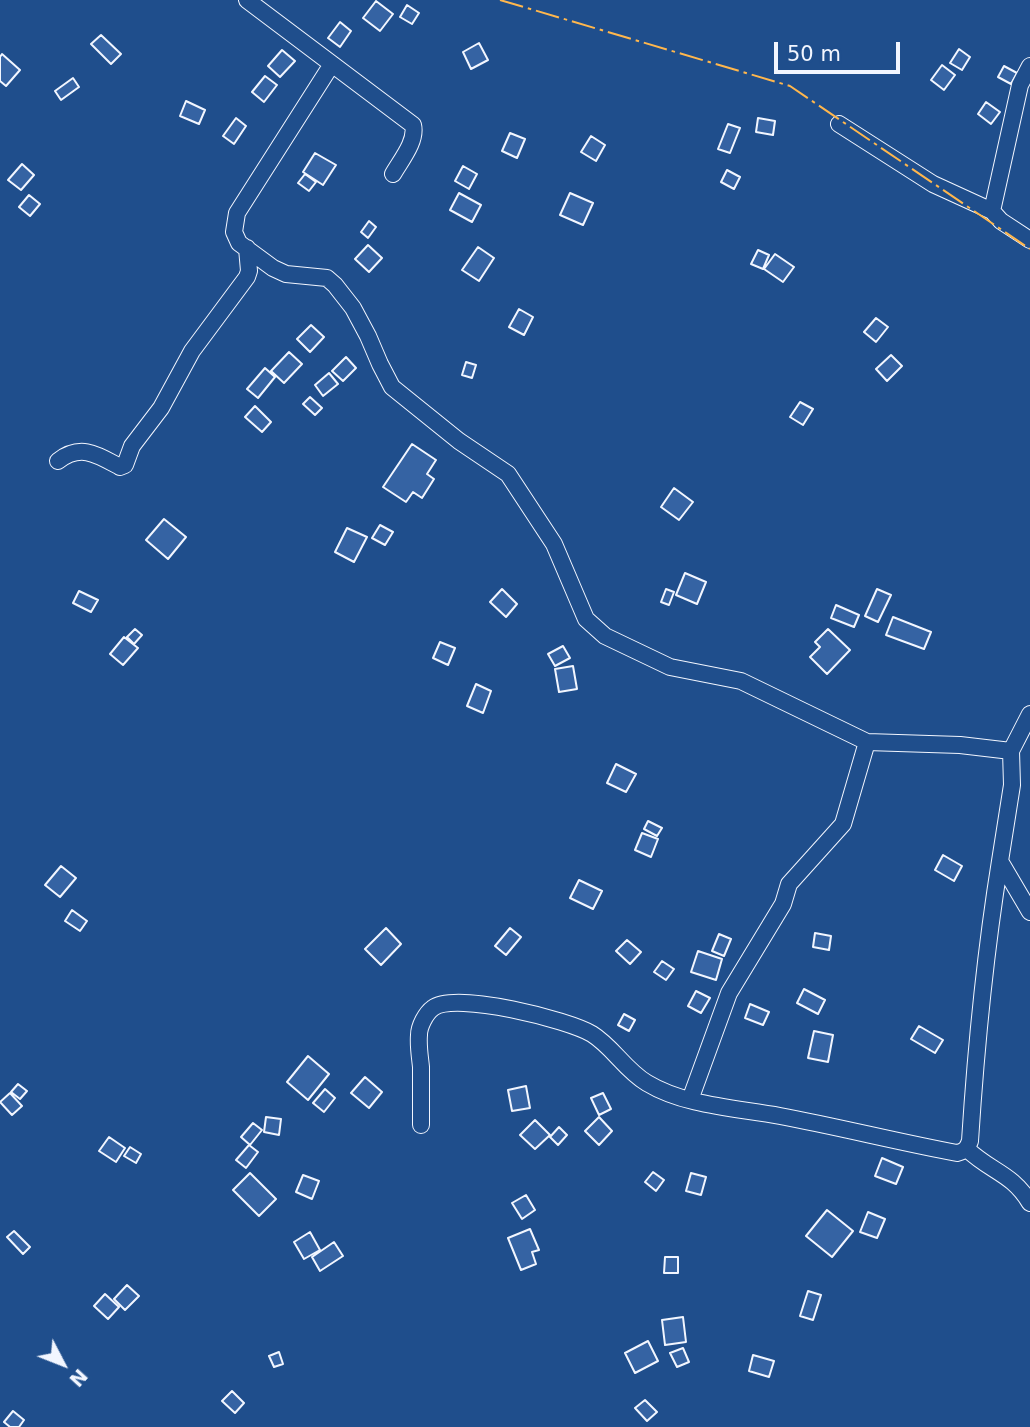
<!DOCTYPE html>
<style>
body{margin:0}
#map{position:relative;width:1030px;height:1427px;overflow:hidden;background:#1f4e8c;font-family:"DejaVu Sans",sans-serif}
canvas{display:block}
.north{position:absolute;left:28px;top:1329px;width:70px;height:70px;-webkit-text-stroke:5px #1f4e8c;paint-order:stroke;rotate:132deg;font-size:19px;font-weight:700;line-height:28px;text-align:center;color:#f2f6ff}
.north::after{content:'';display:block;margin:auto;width:24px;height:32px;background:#f2f6ff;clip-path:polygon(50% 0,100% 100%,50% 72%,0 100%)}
.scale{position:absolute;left:774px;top:42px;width:126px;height:32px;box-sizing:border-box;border:4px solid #f2f6ff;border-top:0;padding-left:9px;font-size:21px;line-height:24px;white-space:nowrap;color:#f2f6ff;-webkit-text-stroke:5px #1f4e8c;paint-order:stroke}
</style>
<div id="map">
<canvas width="1030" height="1427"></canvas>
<div class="north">N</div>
<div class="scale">50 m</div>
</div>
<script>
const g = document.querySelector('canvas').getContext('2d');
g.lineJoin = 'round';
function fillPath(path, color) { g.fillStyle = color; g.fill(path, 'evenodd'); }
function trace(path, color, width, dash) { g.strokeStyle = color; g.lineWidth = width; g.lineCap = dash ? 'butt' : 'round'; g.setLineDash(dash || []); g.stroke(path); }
const building = new Path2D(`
 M376,1L393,14L380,31L363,18Z
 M407,5L419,13L412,24L400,17Z
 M340,22L351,31L340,47L328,38Z
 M101,35L121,54L111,64L91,44Z
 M479,43L488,60L471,69L463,52Z
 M959,49L970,57L962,70L950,63Z
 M282,50L295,61L280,77L268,66Z
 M2,54L20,70L6,86L0,81V57Z
 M942,65L955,75L944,90L931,80Z
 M1004,66L1017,73L1011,84L998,77Z
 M265,76L277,85L264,102L252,92Z
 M73,78L79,87L61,100L55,91Z
 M186,101L205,110L199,124L180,116Z
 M986,102L1000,112L991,124L978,114Z
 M236,118L246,126L234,144L223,136Z
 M758,118L775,121L773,135L756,132Z
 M728,124L740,128L730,153L718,149Z
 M510,133L525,139L517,158L502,151Z
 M591,136L605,145L596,161L581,152Z
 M315,153L336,165L323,185L303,172Z
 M22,164L34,175L21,190L8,180Z
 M463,166L477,174L469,189L455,181Z
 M727,170L740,177L734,189L721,182Z
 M305,174L316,182L309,191L298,183Z
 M459,193L481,205L472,222L450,210Z
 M570,193L593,203L583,225L560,215Z
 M29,195L40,204L30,216L19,207Z
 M369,221L376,227L368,238L361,232Z
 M368,245L382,258L369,272L355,259Z
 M478,247L494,258L479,281L462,270Z
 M758,250L769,255L763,269L751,264Z
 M775,254L794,267L783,282L764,269Z
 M519,309L533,317L524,335L509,327Z
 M876,318L888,327L876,342L864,332Z
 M311,325L324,337L310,352L297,339Z
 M289,352L302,364L284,383L271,371Z
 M891,355L902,366L887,381L876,369Z
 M346,357L356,368L343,381L332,371Z
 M466,362L476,365L472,378L462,375Z
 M265,368L275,377L258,398L247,389Z
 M329,373L338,384L323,396L315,385Z
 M310,397L322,408L315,415L303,404Z
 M800,402L813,409L803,425L790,417Z
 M255,406L271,422L262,432L245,417Z
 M412,444L436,460L427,474L434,479L422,498L413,492L406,502L383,487Z
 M674,488L693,502L679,520L661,507Z
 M164,519L186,537L168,559L146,540Z
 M380,525L393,532L385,545L372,538Z
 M347,528L367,537L354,562L335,552Z
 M685,573L706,582L697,604L676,595Z
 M502,589L517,604L506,617L490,602Z
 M666,589L674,592L669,605L661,602Z
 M877,589L891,595L878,622L865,616Z
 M79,591L98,600L91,612L73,603Z
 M836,605L859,615L854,627L831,618Z
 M893,617L931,632L924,649L886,635Z
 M135,629L142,635L134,644L127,637Z
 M828,629L850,650L827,674L810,657L820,647L815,642Z
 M124,637L138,648L123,665L110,654Z
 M440,642L455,648L448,665L433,658Z
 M563,646L570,658L555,666L548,654Z
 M573,666L577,689L559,692L555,669Z
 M476,684L491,691L483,713L467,706Z
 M616,764L636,774L626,792L607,783Z
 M648,821L662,828L657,836L644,829Z
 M642,833L658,839L651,857L635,850Z
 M943,855L962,866L954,881L935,870Z
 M61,866L76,878L60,897L45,885Z
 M579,880L602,891L593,909L570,898Z
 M72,910L87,921L80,931L65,921Z
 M386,928L401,944L381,965L365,949Z
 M510,928L521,937L506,955L495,946Z
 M815,933L831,936L829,950L813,947Z
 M719,934L731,939L724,956L712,951Z
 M627,940L641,952L630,964L616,951Z
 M698,951L722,959L716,980L691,972Z
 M662,961L674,969L666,980L654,972Z
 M804,989L825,1000L818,1014L797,1003Z
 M696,991L710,998L701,1013L688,1006Z
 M750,1004L769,1012L763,1025L745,1018Z
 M624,1014L635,1020L629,1031L618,1025Z
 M919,1026L943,1040L935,1053L911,1039Z
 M814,1031L833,1035L828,1062L808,1058Z
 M308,1056L329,1074L308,1100L287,1082Z
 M365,1077L382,1092L369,1108L351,1093Z
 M18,1084L27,1091L20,1099L11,1092Z
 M526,1086L530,1108L512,1111L508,1090Z
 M325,1089L335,1098L324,1112L313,1103Z
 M10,1093L22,1106L12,1115L0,1102Z
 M603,1093L611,1109L599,1115L591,1098Z
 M266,1117L281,1119L279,1135L264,1132Z
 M599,1117L612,1131L599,1145L585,1131Z
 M535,1120L550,1135L535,1149L520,1135Z
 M253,1123L262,1130L250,1145L241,1137Z
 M559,1127L567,1135L558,1145L550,1137Z
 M109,1137L125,1148L116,1162L99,1151Z
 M249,1145L258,1152L246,1168L236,1160Z
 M130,1147L141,1154L136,1163L124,1156Z
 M882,1158L903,1167L896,1184L875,1176Z
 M653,1172L664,1180L656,1191L645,1182Z
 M250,1173L276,1199L259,1216L233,1190Z
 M691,1173L706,1177L701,1195L686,1191Z
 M303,1175L319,1181L312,1199L296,1192Z
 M526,1195L535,1210L522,1219L512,1203Z
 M827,1210L853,1231L832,1257L806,1236Z
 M868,1212L885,1219L877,1238L860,1232Z
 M530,1229L539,1250L532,1252L536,1264L521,1270L508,1238Z
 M14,1231L30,1247L23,1254L7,1237Z
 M310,1232L320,1250L304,1259L294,1242Z
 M334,1242L343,1256L320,1271L312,1257Z
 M665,1257H678V1273H664Z
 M127,1285L139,1296L125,1310L114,1299Z
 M808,1291L821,1295L813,1320L800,1316Z
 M105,1294L119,1307L108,1319L94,1306Z
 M683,1317L686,1342L665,1345L662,1320Z
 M648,1341L658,1361L635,1373L625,1353Z
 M683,1348L689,1362L677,1367L670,1353Z
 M279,1352L283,1364L274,1367L269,1356Z
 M753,1355L774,1361L769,1377L749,1371Z
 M232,1391L244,1403L235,1413L222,1401Z
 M645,1400L657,1412L647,1421L635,1408Z
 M13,1411L24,1420L19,1427H10L4,1422Z`);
fillPath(building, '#3563a3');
trace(building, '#f2f6ff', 2);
const street = new Path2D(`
 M247,0L413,125C417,141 401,160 393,174
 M332,64L237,213L234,232L239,243L273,268L286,274L327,278L335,285L353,308L368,336L380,364L392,387L459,441L508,474L554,544L586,619L605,636L670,667L741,681L867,742L960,745L1011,751
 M839,124L933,184L992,211L1001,221L1030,240
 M992,211L1020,85L1030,66
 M58,461C81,443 98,455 120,467L125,465L132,446L161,408L192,351L247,277L249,271L247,248
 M1030,714L1011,751L1012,785L1000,861L1030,912
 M690,1100L729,993L783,904L789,884L843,824L867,742
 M421,1125C421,1106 421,1086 421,1067C420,1057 418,1046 419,1035C419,1026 426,1013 433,1008C455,991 569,1020 592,1034C613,1047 625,1070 647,1083C685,1106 737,1108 780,1116C839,1127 898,1142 957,1153C965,1151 967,1149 970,1141C976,1047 985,954 1000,861
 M967,1149C991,1172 1012,1173 1030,1203`);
trace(street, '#f2f6ff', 18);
trace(street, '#1f4e8c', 16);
trace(new Path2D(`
 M500,0L790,86L1030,249`), '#ffb74d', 2, [24, 5, 3.5, 5]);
</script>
